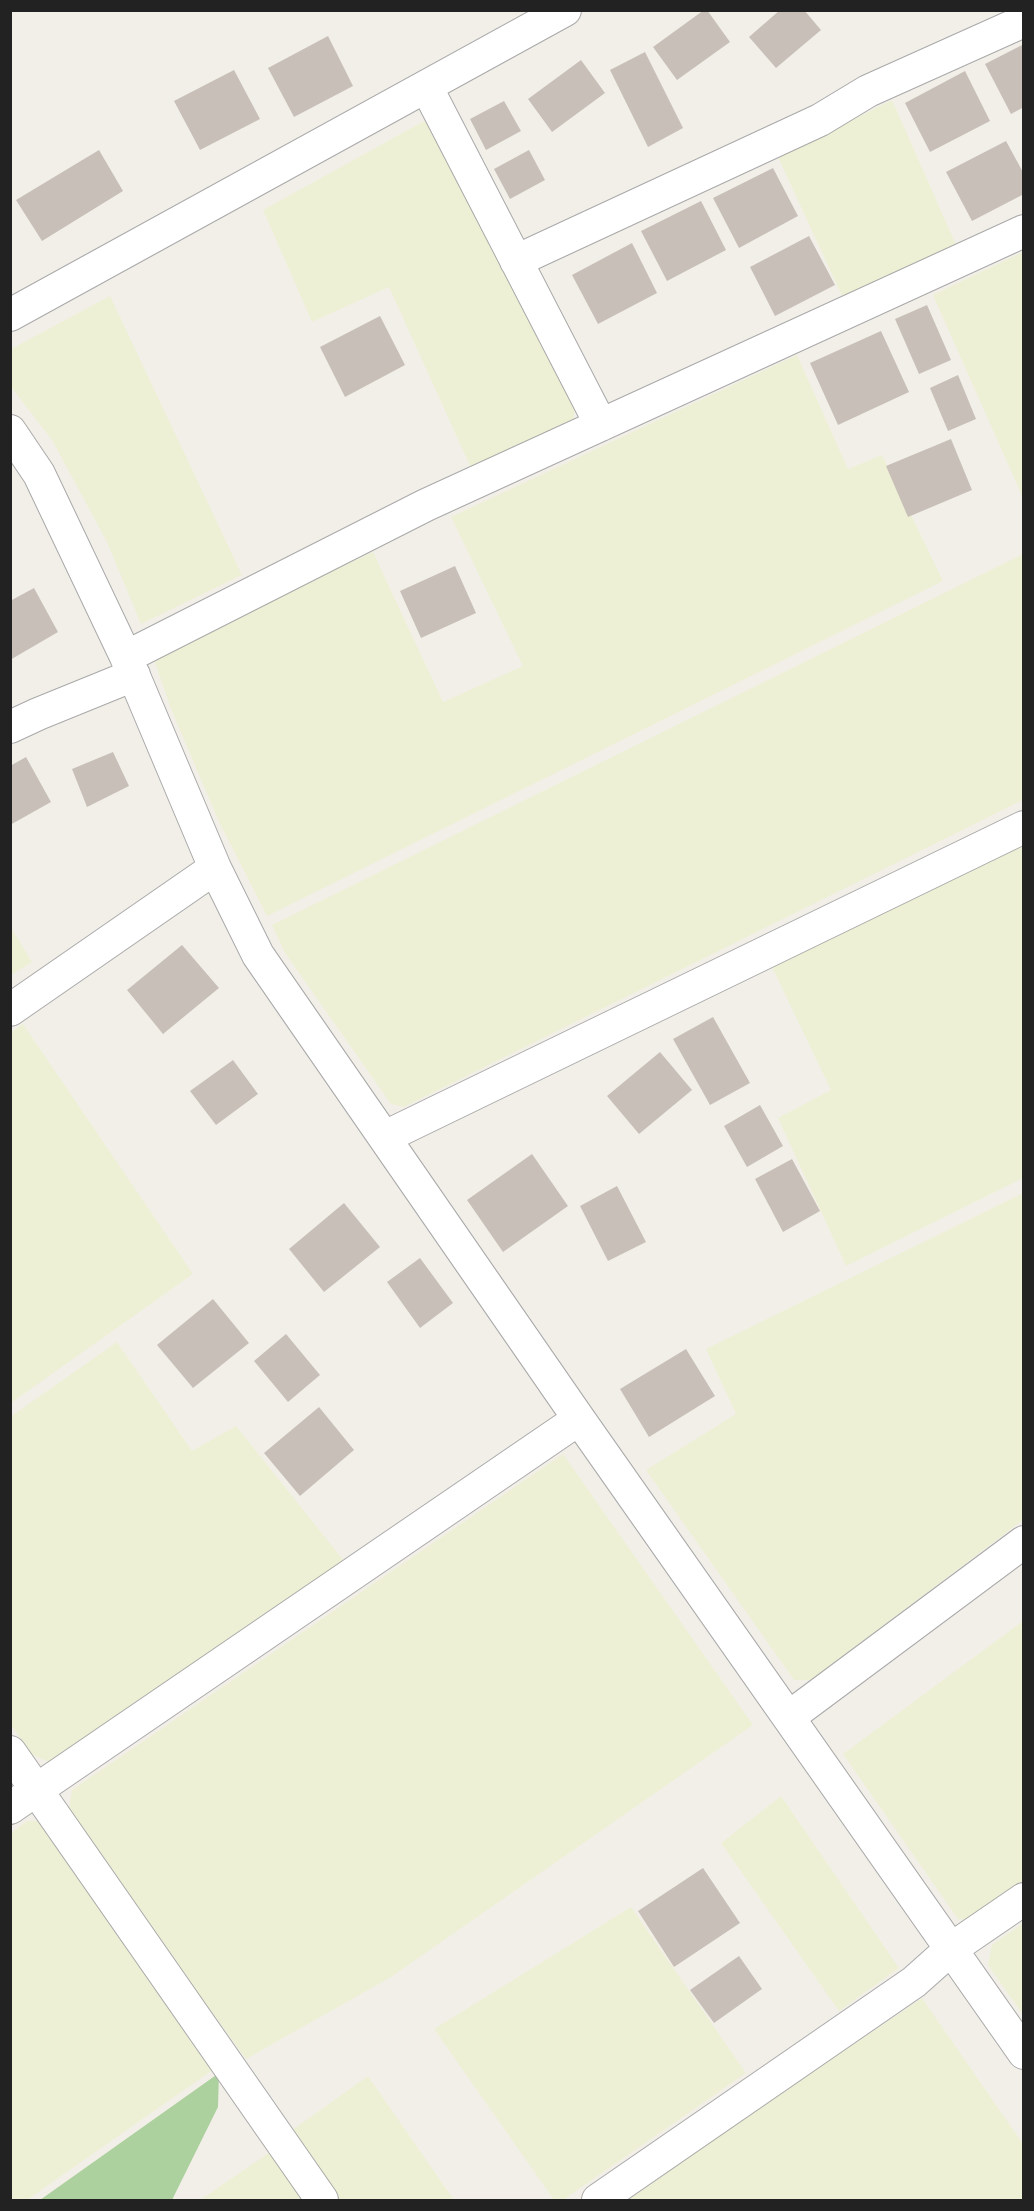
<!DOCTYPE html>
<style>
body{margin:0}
#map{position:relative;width:1034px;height:2211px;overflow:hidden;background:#f2efe9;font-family:Figtree,sans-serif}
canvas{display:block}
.frame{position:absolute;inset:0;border:12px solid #222;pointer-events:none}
</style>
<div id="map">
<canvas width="1034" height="2211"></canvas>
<div class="frame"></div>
</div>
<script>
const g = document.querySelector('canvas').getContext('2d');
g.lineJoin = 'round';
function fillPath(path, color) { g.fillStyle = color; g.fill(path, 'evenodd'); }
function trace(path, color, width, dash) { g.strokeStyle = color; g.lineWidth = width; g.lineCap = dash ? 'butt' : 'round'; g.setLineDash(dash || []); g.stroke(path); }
fillPath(new Path2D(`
 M892,100L957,247L843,298L778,157Z
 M426,120L575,408L573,421L471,468L389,287L312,322L263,210Z
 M1023,252V498L933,295Z
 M110,296L242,575L141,624L107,542L52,440L11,387V349Z
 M797,355L848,469L882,455L943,581L267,916L219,822L171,709L152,654L373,552L443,702L523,666L451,517Z
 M1023,554V800L404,1107L391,1104L285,953L272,925Z
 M1023,840V1178L846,1266L778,1118L831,1090L771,965Z
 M10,926L32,962L11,975H10Z
 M23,1024L193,1274L11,1403L10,1033Z
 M1023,1193V1520L811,1680H794L646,1470L736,1414L706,1349Z
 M117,1342L192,1451L236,1426L345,1562L50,1762L32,1755L11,1725L10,1417Z
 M563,1454L753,1725L391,1977L246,2059L68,1815L72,1790Z
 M1023,1621V1884L972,1920L958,1919L843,1754Z
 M781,1796L899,1968L839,2011L721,1843Z
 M27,1821H44L217,2067L27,2200H11V1833Z
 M631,1907L746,2073L563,2200H554L434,2029Z
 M1023,1923V2015L988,1965L992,1945Z
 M922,1998L1023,2144V2200H625Z
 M368,2076L454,2200H334L288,2133Z
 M273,2150L309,2200H200Z`), '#eef0d5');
fillPath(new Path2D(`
 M219,2073L218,2107L172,2200H40Z`), '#add19e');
fillPath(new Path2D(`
 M704,10H707L730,42L677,80L653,47Z
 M780,10H804L821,30L776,68L749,37Z
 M328,36L353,86L294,117L268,68Z
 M1024,44V107L1011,114L985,64Z
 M645,52L683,128L648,147L610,70Z
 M581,60L605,93L552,132L528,99Z
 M234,70L260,119L200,150L174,101Z
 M965,71L990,121L930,152L905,103Z
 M504,101L521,131L486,150L470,119Z
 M1006,141L1024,174V194L972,221L946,172Z
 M99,150L123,191L42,241L16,200Z
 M529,150L545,180L510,199L494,169Z
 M773,168L798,216L739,248L713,198Z
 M701,201L726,250L667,281L641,231Z
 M809,236L835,285L775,316L750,267Z
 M632,243L657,293L598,324L572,275Z
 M927,305L951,360L919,374L895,319Z
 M380,316L405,365L345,397L320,347Z
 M881,331L909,392L838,425L810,363Z
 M958,375L976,419L948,431L930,388Z
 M951,439L972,490L908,517L886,466Z
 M455,566L476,613L421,638L400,591Z
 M34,588L58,632L10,660V601Z
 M113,752L129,786L87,807L72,769Z
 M26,757L51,802L10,825V766Z
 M182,945L219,988L163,1034L127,990Z
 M713,1017L750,1083L710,1105L673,1039Z
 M660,1052L692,1090L639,1134L607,1096Z
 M233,1060L258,1094L216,1125L190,1091Z
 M760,1105L783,1146L747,1167L724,1126Z
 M532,1154L568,1206L503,1252L467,1200Z
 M792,1159L820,1211L783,1232L755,1179Z
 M617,1186L646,1242L608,1261L580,1206Z
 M344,1203L380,1247L324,1292L289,1249Z
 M420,1258L453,1303L420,1328L387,1282Z
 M213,1299L249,1343L193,1388L157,1345Z
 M286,1334L320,1375L288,1402L254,1361Z
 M686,1349L715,1396L649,1437L620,1389Z
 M319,1407L354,1450L300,1496L264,1453Z
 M703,1868L740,1923L674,1967L638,1911Z
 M739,1956L762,1989L714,2023L690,1990Z`), '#c7bfb8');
const street = new Path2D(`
 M427,88L601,425
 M516,261L820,120L868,91L1024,21
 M10,315L565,10
 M10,431L39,474L126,657L215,868L258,955L579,1419L1024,2053
 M126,657L426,505L1024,231
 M10,727L38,714L134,675
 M10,1010L215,868
 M385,1137L1024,827
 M789,1717L1024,1542
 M10,1752L322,2200
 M10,1808L579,1419
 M598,2200L914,1982L951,1949L1024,1899`);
trace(street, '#a9a9a9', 34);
trace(street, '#fff', 32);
</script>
